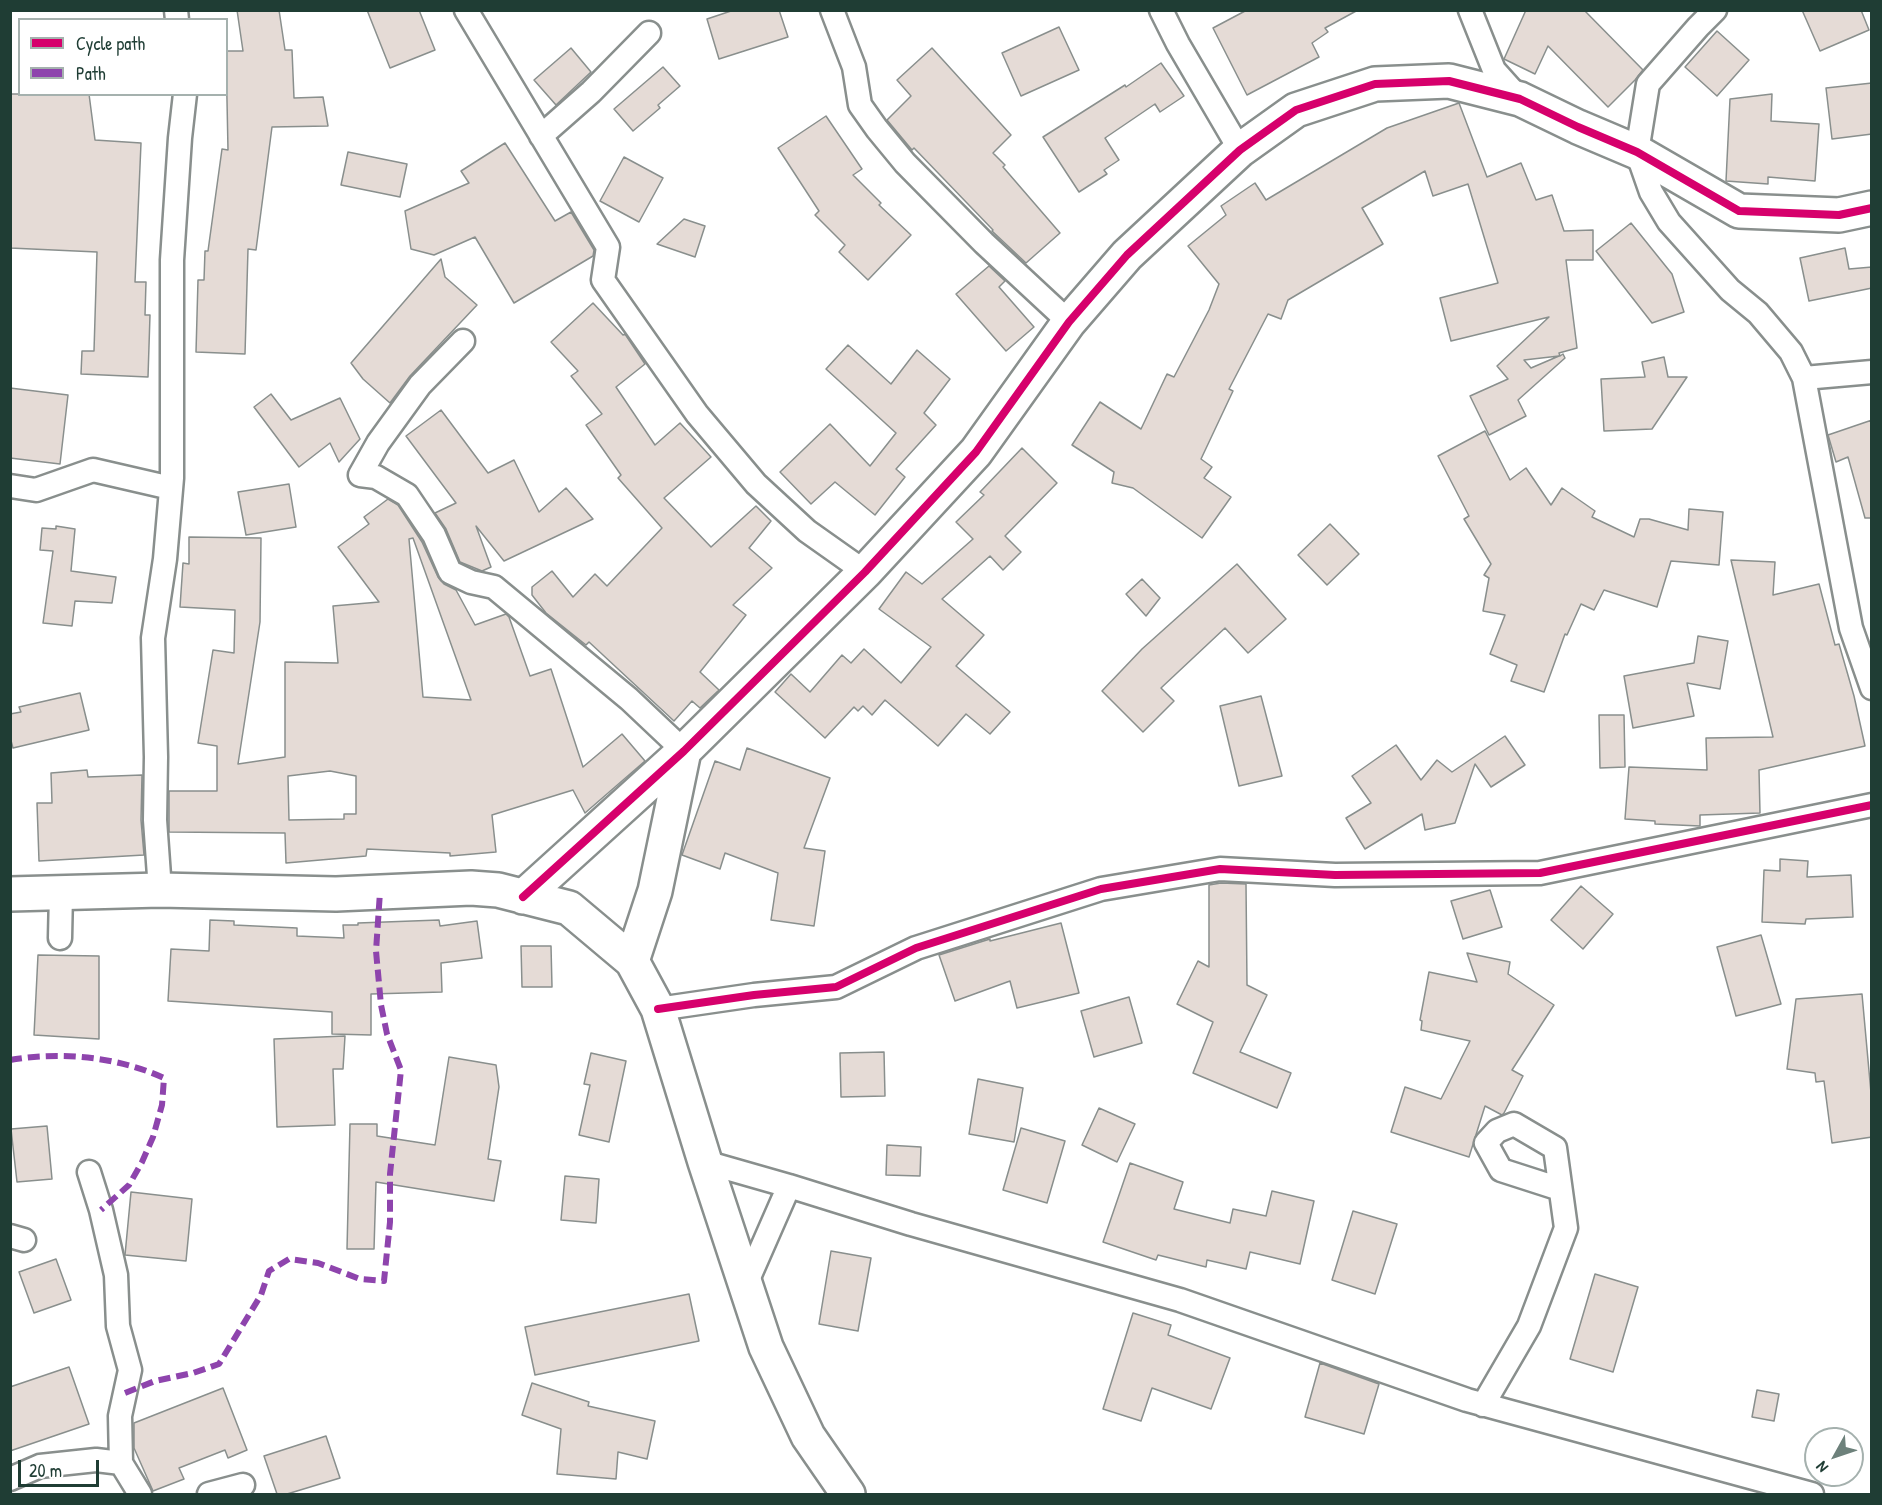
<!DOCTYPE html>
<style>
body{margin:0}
#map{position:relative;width:1882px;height:1505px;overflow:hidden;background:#fff;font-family:"Patrick Hand",sans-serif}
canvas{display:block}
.frame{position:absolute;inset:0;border:12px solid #1f3d34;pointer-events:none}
.legend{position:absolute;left:18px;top:18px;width:210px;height:78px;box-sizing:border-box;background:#fff;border:2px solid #a5b1ae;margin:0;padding:8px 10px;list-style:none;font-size:18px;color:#1f3d34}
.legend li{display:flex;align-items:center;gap:12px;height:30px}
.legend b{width:30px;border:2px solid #a5b1ae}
.north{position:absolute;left:1804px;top:1427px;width:60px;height:60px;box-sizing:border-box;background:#fff;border:2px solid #a5b1ae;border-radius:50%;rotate:230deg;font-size:16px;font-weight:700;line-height:24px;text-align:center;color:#1f3d34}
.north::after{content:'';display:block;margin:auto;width:21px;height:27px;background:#6d817b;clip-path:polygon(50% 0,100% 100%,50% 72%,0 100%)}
.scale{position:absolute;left:18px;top:1460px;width:81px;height:27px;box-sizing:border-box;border:3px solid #1f3d34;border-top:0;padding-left:8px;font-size:18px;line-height:21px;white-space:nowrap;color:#1f3d34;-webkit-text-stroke:4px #fff;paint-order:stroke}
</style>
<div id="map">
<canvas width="1882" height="1505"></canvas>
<div class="frame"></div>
<ul class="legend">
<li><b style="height:8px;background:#d6006c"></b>Cycle path</li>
<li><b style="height:8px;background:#8e44ad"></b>Path</li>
</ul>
<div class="north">N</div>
<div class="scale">20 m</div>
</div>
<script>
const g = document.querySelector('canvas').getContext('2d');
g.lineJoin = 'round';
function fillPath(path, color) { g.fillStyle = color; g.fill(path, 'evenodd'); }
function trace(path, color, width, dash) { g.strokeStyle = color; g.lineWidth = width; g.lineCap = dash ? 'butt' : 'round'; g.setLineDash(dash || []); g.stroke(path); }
const building = new Path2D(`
 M237,10H279L285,50H292L294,98L323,97L328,126L272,127L256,250L248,249L245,354L196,352L198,280H204L205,251H208L222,149L228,150L226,51H243Z
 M367,10H419L435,50L390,68Z
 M734,10H779L788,37L719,59L707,19Z
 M1247,10H1358L1325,28L1328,32L1312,43L1319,57L1247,95L1213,28Z
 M1526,10H1584L1643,70L1635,80L1608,107L1548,46L1535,74L1504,59Z
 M1802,10H1861L1869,30L1820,51Z
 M1059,27L1079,70L1021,96L1002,53Z
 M1717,31L1749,60L1717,96L1685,67Z
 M571,48L591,72L556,105L534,80Z
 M932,48L1011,135L993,153L1005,165L1003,167L1060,233L1026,263L992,231L993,230L914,148L912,150L887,120L911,96L897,80Z
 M1161,63L1184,96L1160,112L1155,104L1105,138L1119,160L1104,170L1107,174L1079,192L1043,137L1125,85L1126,87Z
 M663,67L680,86L658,105L660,108L633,131L614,109Z
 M1872,83V134L1832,139L1826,88Z
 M10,94H89L95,140L141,143L135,282H146L145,315H150L148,377L81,374L82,351H94L97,252L10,248Z
 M1772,94L1771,121L1819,124L1815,181L1768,177V184L1726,181L1730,99Z
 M1459,103L1487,177L1521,163L1536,200L1552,195L1564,231L1593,230V260H1566L1577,348L1559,353L1560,356L1563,354L1565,358L1518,400L1526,416L1489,435L1470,396L1508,379L1497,366L1549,317L1451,341L1440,298L1498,283L1468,184L1433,196L1425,171L1362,208L1383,244L1288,300L1281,319L1268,314L1229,389L1233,391L1201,459L1212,467L1204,478L1231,497L1202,538L1133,488L1112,483L1114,472L1072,445L1100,402L1141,429L1167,374L1174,377L1209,310L1219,284L1188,246L1226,215L1221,206L1255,183L1266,200L1387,128ZM1559,356L1531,368L1524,360Z
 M826,116L862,169L853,175L881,203L879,205L911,235L868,280L839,252L845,245L815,215L819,211L778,148Z
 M505,143L555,221L571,212L594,250L593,256L514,303L475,237L434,255L411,249L405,211L469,183L461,171Z
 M348,152L407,164L400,197L341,185Z
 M624,157L663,178L639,222L600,201Z
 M684,219L705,226L695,257L657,244Z
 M1631,223L1672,274L1684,312L1652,323L1596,251Z
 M1845,248L1849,269L1872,267V288L1809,301L1800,258Z
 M441,259L445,277L477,305L410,376L390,403L363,379L351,363Z
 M989,266L1005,281L999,287L1034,327L1006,351L956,294Z
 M593,303L623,335L625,334L645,364L616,387L655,445L680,423L711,457L664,498L711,547L756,506L771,521L749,548L772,568L733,605L746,615L700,672L719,690L700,708L692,701L674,721L589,642L586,645L546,613L532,595V587L552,571L573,597L595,574L607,586L662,528L618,478L621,475L586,425L602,414L571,376L578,371L551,342Z
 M848,345L891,384L917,350L950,379L924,413L936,425L896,469L905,477L875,515L835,482L811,504L780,472L830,424L870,466L896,433L826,369Z
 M1664,357L1668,377H1687L1652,429L1604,431L1601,379L1645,377L1642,362Z
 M10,388L68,395L60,464L10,458Z
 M271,394L291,420L340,398L360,439L339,462L330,443L299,467L254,407Z
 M441,410L488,473L514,460L539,512L566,488L593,519L504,561L476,526L491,567L482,571L460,562L446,529L435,513L456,503L406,436Z
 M1872,420V518H1865L1848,457L1836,462L1828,435Z
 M1485,431L1510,480L1526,468L1551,505L1562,488L1595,511L1592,517L1634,537L1640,519H1649L1688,530L1689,509L1723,512L1719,565L1671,561L1657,607L1604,590L1594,610L1581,604L1567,635L1565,634L1544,692L1511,681L1517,665L1490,654L1505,615L1483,611L1489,578L1484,575L1491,564L1464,519L1469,516L1438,456Z
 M1022,448L1057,483L1005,536L1021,552L1003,570L990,556L942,599L984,635L956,666L1010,712L990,734L966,714L938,746L885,700L872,715L863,706L858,711L854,707L825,738L775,692L791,674L810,692L842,655L851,663L864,649L901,683L931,647L879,609L906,572L922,584L973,539L956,522L984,495L980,492Z
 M289,484L296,527L246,535L238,492Z
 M388,499L398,505L422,542L438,577L444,584L456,590L475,625L506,614L509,617L530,676L551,669L583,767L622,734L645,761L585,813L573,790L492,815L496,852L450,856V853L367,849L366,856L286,863L285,833L169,832V791H217V746L198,743L213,650L234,653L235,610L180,607L183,563L189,564V537L261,538L260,622L238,764L285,757V662L338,663L333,606L379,602L338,547L369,524L364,517ZM413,538L471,700L423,697L409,539ZM330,771L356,776V814H344V819L289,820L288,776Z
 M1330,524L1359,554L1327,585L1298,555Z
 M56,526L75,529L71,571L116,577L112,603L75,601L72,626L43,623L53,551L40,550L42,528L56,529Z
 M1731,560L1775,562L1773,595L1819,584L1835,645L1839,644L1854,696L1865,746L1759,770L1760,813L1700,815V826L1655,824V821L1625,819L1629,767L1707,770L1706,738L1773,737Z
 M1237,564L1286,619L1248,653L1225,628L1161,688L1174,701L1143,732L1102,691L1142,649Z
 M1142,579L1160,598L1146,616L1126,594Z
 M1698,636L1728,641L1720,689L1687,683L1694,716L1633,728L1624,676L1694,663Z
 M80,693L89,730L13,748L10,737V714L21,712L19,707Z
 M1261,696L1282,776L1239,786L1220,706Z
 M1599,715H1624L1625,767L1600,768Z
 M1505,736L1525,765L1491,787L1475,764L1455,823L1425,830L1422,814L1365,849L1346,818L1371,803L1352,776L1396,745L1421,780L1437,760L1452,772Z
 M747,748L830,778L804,848L825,851L814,926L771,920L778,873L725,853L720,869L682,855L715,761L740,770Z
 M87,770L88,777L142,775L141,820L144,855L39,861L37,803H52L51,773Z
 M1780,859L1808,861L1807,877L1851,875L1853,917L1806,919L1805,924L1762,922L1764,870L1780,871Z
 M1221,883L1246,884L1247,985L1267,995L1240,1052L1291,1073L1277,1108L1193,1073L1213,1022L1177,1004L1198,961L1209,967V885Z
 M1581,886L1613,914L1583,949L1551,920Z
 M1490,890L1502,927L1463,939L1451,901Z
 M210,920L234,921V925L297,928V936L344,938L343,925H358V923L439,920L440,926L477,921L482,958L441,963L442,992L371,994V1035L332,1034V1012L168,1001L171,949L209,951Z
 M1061,923L1079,993L1017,1008L1010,981L955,1001L939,955L990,939V941Z
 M1761,935L1781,1004L1736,1016L1717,947Z
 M521,946H551L552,987H522Z
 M1467,953L1510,962L1508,974L1554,1005L1512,1070L1523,1076L1504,1113L1502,1115L1485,1106L1469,1157L1391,1132L1405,1087L1441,1099L1470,1041L1421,1030L1422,1021L1420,1020L1429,972L1477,982Z
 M38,955L99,956V1039L34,1035Z
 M1862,994L1872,1104V1137L1832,1143L1824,1081L1816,1082L1815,1073L1787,1069L1796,999Z
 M1129,997L1142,1043L1094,1057L1081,1011Z
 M345,1036L343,1069H333L335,1125L277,1127L274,1039Z
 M884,1052L885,1096L841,1097L840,1053Z
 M591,1053L626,1061L609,1142L579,1135L590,1085L584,1084Z
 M449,1057L496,1065L499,1087L488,1159L501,1161L494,1201L376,1182L374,1249H347L350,1124H377V1136L435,1145Z
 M978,1079L1023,1088L1014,1142L969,1134Z
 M1099,1108L1135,1124L1117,1162L1082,1145Z
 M47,1126L52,1179L17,1182L11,1129Z
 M1021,1128L1065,1141L1047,1203L1003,1190Z
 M887,1145L921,1147L920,1176L886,1175Z
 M1130,1163L1183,1182L1174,1209L1230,1223L1233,1209L1266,1216L1272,1191L1314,1201L1300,1264L1250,1252L1246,1269L1207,1260L1206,1267L1158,1255L1156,1260L1103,1242Z
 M565,1176L599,1179L596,1223L561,1220Z
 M131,1192L192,1199L186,1261L125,1255Z
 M1353,1211L1397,1224L1375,1294L1332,1280Z
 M831,1251L871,1258L858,1331L819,1324Z
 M56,1259L71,1300L34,1313L19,1272Z
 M1595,1274L1638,1287L1613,1372L1570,1359Z
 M689,1294L699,1341L535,1375L525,1327Z
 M1133,1313L1171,1325L1168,1335L1230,1358L1211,1409L1152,1388L1141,1421L1103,1409Z
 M1320,1363L1379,1384L1364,1434L1305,1417Z
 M69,1367L89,1424L10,1451V1387Z
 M532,1383L589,1402L588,1406L655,1421L647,1459L618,1452L616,1479L557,1474L561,1429L522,1415Z
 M223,1388L247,1450L228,1458L225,1450L179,1468L184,1479L153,1491L134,1448V1423Z
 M1757,1390L1779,1394L1774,1421L1752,1417Z
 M326,1436L340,1478L287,1494H277L264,1456Z`);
fillPath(building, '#e5dbd6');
trace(building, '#898f8d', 1.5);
const street = new Path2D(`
 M176,10L177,20
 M466,10L608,247L603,280L697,414L756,484L807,531L865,572
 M832,10L854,67L860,105L877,129L905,163L984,243L1069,322
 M1161,10L1178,44L1240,150
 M1470,10L1494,70L1520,99
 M1715,10L1698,27L1648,84L1637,152L1651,192L1669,222L1730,290L1758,313L1791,352L1804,378L1851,628L1872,688
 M541,136L591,92L649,33
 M463,341L420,385L378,443L360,475L376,477L407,495L434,535L450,572L471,582L494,587L629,699L684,751
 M1804,378L1872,372
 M10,486L36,490L93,470L171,488
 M160,890L155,820L156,757L153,638L165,559L172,478V260L180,138L185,94
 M60,938L61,893
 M658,1009L754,995L836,987L916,948L1101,889L1220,869L1335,875L1540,873L1872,805
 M705,1162L789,1186L911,1224L1180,1300L1467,1400L1812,1494
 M89,1172L101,1210L116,1275L118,1326L130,1370L120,1416L121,1463
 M10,1236L24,1240
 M746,1284L789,1186
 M1483,1405L1529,1326L1566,1228L1555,1148L1514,1124L1497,1131L1486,1143L1501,1170L1560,1189
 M10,1479L40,1466L96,1460L121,1463L140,1494
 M209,1494L243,1485`);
const secondary = new Path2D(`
 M10,894L160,890L336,894L471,888L498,890L569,908L632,961L658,1009L705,1162L766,1347L808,1436L848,1494
 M523,897L684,751L865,572L976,452L1069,322L1127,255L1240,150L1296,110L1375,84L1449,81L1520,99L1578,127L1637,152L1739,211L1839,215L1872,208
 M632,961L655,891L684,751`);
trace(street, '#898f8d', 27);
trace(secondary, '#898f8d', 38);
trace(street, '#fff', 22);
trace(secondary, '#fff', 33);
trace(new Path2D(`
 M10,1060C61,1051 118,1057 164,1078L162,1105L153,1137L142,1162L129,1185L101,1210
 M125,1393L155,1381L193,1373L219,1364L261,1295L269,1271L289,1259L318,1263L360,1279L384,1281L390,1222V1174L401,1070L387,1034L381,1005L376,951L380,892`), '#8e44ad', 6, [12, 6]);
trace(new Path2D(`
 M523,897L684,751L865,572L976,452L1069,322L1127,255L1240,150L1296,110L1375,84L1449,81L1520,99L1578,127L1637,152L1739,211L1839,215L1872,208
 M658,1009L754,995L836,987L916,948L1101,889L1220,869L1335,875L1540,873L1872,805`), '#d6006c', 8);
</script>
